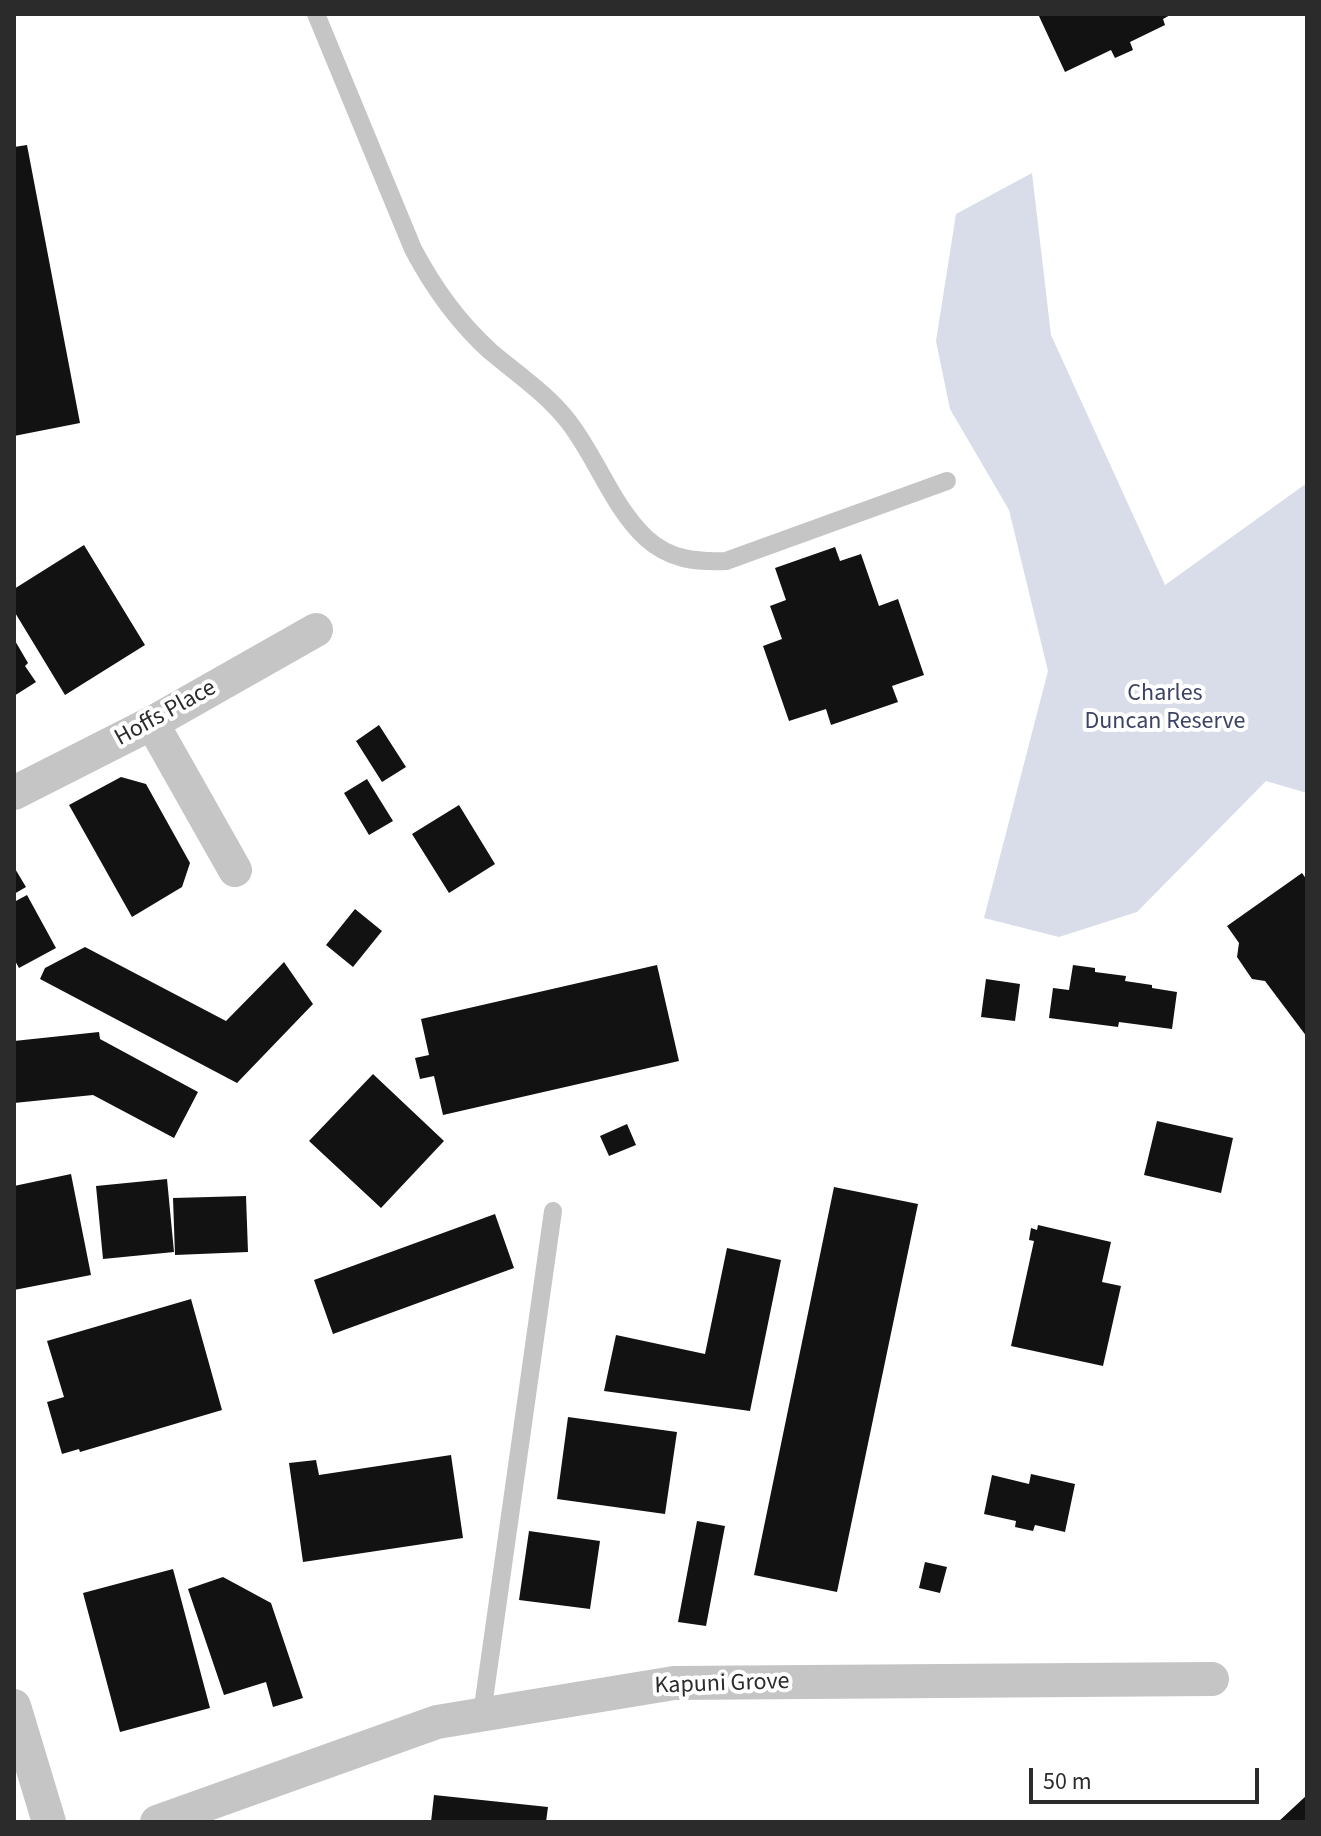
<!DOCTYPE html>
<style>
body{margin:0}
#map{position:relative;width:1321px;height:1836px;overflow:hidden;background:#fff;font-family:"Source Sans 3",sans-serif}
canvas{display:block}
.frame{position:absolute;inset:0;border:16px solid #2b2b2b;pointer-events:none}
.scale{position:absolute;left:1029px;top:1768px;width:230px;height:36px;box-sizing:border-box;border:4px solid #2b2b2b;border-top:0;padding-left:10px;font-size:24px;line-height:28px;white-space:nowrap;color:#2b2b2b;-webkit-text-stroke:6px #fff;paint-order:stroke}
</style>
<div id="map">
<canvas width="1321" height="1836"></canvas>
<div class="frame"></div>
<div class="scale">50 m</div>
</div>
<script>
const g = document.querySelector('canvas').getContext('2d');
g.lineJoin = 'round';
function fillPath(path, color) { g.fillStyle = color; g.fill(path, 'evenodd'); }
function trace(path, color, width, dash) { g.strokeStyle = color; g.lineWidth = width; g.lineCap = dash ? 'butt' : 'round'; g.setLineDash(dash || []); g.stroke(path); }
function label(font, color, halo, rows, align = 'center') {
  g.font = font + ' "Source Sans 3",sans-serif'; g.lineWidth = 8; g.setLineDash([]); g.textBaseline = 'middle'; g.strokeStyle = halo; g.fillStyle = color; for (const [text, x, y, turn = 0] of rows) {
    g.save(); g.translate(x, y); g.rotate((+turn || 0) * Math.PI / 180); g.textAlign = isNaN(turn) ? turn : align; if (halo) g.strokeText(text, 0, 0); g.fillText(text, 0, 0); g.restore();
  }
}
fillPath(new Path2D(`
 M1032,173L1051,335L1165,585L1307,483V793L1266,781L1137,912L1059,937L984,918L1048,671L1009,510L950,409L936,341L956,214Z`), '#d9dde9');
fillPath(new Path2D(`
 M1038,14H1172L1163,19L1165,25L1130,42L1133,50L1115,58L1111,50L1065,72Z
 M27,145L80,423L14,436V147Z
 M84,545L145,645L65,695L14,611V589Z
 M835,547L840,561L861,554L879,606L898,599L924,675L892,686L898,702L831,725L826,709L789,721L763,646L782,639L770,606L786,600L775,568Z
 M14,639L28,663L25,666L36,682L14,696Z
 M379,725L406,767L382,782L356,741Z
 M121,777L146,784L190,863L182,887L132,917L69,805Z
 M367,779L393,821L369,835L344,793Z
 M459,805L495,864L449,893L412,834Z
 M14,867L26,887L14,894Z
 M1302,873L1307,880V1037L1265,981L1252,979L1237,957L1239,943L1227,926Z
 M27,895L56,948L19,968L14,959V902Z
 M355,909L382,931L353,967L326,945Z
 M85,947L226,1021L284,962L313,1004L237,1083L40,979L45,968Z
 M657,965L679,1061L443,1115L434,1076L420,1079L415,1058L429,1055L421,1019Z
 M1073,965L1095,968V972L1126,976L1125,981L1152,985V988L1177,992L1172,1029L1119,1022L1118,1027L1049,1018L1053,988L1069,990Z
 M986,979L1020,984L1015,1021L981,1017Z
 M99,1032L100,1039L198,1092L174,1138L93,1095L14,1103V1041Z
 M373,1074L444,1141L381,1208L309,1141Z
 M1157,1121L1233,1138L1221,1193L1144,1175Z
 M627,1124L636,1145L609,1156L600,1136Z
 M71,1174L91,1275L14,1290V1186Z
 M167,1179L174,1252L103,1259L96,1186Z
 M834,1187L918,1204L837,1592L754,1575Z
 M246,1196L248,1252L175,1255L173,1198Z
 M495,1214L514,1268L333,1334L314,1280Z
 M1038,1225L1111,1242L1102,1282L1121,1286L1103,1366L1011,1346L1034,1241L1029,1240L1031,1228L1037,1230Z
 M727,1248L781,1260L750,1411L604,1391L616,1335L705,1354Z
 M191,1299L222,1410L80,1452L79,1449L62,1454L47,1402L64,1397L47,1341Z
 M568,1417L677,1432L665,1514L557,1499Z
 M451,1455L463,1538L303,1562L289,1463L316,1460L319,1475Z
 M1031,1474L1075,1484L1065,1532L1035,1525L1033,1531L1015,1527L1016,1521L984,1514L992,1475L1029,1484Z
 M697,1521L725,1526L706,1626L678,1622Z
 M529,1531L600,1541L590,1609L519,1600Z
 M925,1562L947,1567L940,1593L919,1588Z
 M173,1569L210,1708L120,1732L83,1593Z
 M223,1577L271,1603L303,1698L273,1707L266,1682L224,1695L188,1589Z
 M434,1795L548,1807L546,1822H431Z
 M1307,1795V1822H1278Z`), '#121212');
trace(new Path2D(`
 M316,14L413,249C433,287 458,322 490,351C517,374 546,393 568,421C597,458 612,506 646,538C670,560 696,562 726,561L947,481
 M482,1714L553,1211`), '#c5c5c5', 18);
trace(new Path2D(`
 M152,723L235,870
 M14,793L152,723L316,630
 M14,1706L49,1822
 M157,1822L437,1722L674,1683L1212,1679`), '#c5c5c5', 34);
label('24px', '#3c4364', '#fff', [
 ["Charles",1165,695],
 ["Duncan Reserve",1165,723]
]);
label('24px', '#2b2b2b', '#fff', [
 ["Hoffs Place",166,714,-29],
 ["Kapuni Grove",722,1685,-2]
]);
</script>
